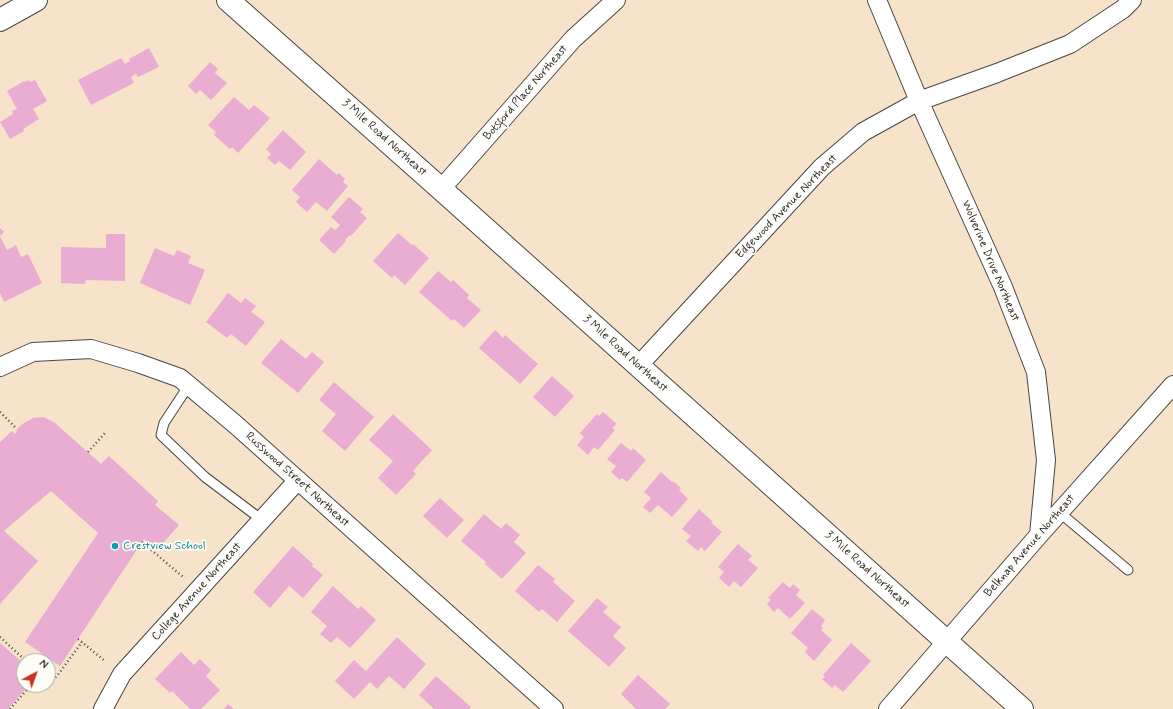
<!DOCTYPE html>
<style>
body{margin:0}
#map{position:relative;width:1173px;height:709px;overflow:hidden;background:#f6e3ca;font-family:Mynerve,sans-serif}
canvas{display:block}
.north{position:absolute;left:16px;top:653px;width:40px;height:40px;box-sizing:border-box;background:#fdfcf7;border:1px solid #a9a8a5;border-radius:50%;rotate:41deg;font-size:11px;font-weight:700;line-height:16px;text-align:center;color:#2b2b2b}
.north::after{content:'';display:block;margin:auto;width:14px;height:18px;background:#c8321e;clip-path:polygon(50% 0,100% 100%,50% 72%,0 100%)}
</style>
<div id="map">
<canvas width="1173" height="709"></canvas>
<div class="north">N</div>
</div>
<script>
const g = document.querySelector('canvas').getContext('2d');
g.lineJoin = 'round';
function fillPath(path, color) { g.fillStyle = color; g.fill(path, 'evenodd'); }
function trace(path, color, width, dash) { g.strokeStyle = color; g.lineWidth = width; g.lineCap = dash ? 'butt' : 'round'; g.setLineDash(dash || []); g.stroke(path); }
function label(font, color, halo, rows, align = 'center') {
  g.font = font + ' Mynerve,sans-serif'; g.lineWidth = 3.5; g.setLineDash([]); g.textBaseline = 'middle'; g.strokeStyle = halo; g.fillStyle = color; for (const [text, x, y, turn = 0] of rows) {
    g.save(); g.translate(x, y); g.rotate((+turn || 0) * Math.PI / 180); g.textAlign = isNaN(turn) ? turn : align; if (halo) g.strokeText(text, 0, 0); g.fillText(text, 0, 0); g.restore();
  }
}
fillPath(new Path2D(`
 M149,48L159,67L138,77L136,74L131,77L134,83L91,105L78,80L121,58L125,64L130,61L129,59Z
 M210,62L218,69L215,73L227,83L211,100L200,90L196,94L188,86Z
 M29,80L30,82L35,80L47,101L33,109L39,119L23,129L24,131L10,139L0,122L13,114L12,111L17,109L7,91L24,81L25,82Z
 M234,97L249,110L254,105L270,118L238,153L232,147L230,149L214,135L216,132L208,125Z
 M283,130L306,152L290,170L279,161L275,165L267,158L271,154L266,149Z
 M319,159L337,175L339,173L345,179L343,182L348,186L327,211L316,202L307,212L296,202L300,197L292,190Z
 M349,197L363,209L360,212L367,218L351,236L350,235L345,240L346,241L334,254L319,240L331,227L335,230L340,225L331,217Z
 M0,228L4,232L0,236L7,250L16,245L21,257L28,254L42,283L4,302L0,293Z
 M398,233L412,245L413,244L429,258L405,285L394,275L392,278L373,261Z
 M106,234H125V281L86,280L85,284L61,283V247L106,248Z
 M155,248L174,256L177,250L191,256L188,263L205,270L190,305L140,283Z
 M438,271L451,282L453,280L469,295L467,298L481,310L464,328L454,319L452,321L419,292Z
 M228,293L241,303L245,298L256,306L251,312L265,322L246,346L231,334L227,338L206,322Z
 M495,330L503,338L505,335L538,364L520,384L479,348Z
 M281,339L306,359L312,352L324,362L298,393L261,363Z
 M552,376L574,396L555,417L533,397Z
 M334,382L374,417L345,451L322,431L336,414L319,400Z
 M603,412L617,424L612,428L615,430L598,450L594,447L588,455L577,445L584,437L580,433L597,414L599,416Z
 M393,414L432,450L413,471L416,474L396,495L378,478L393,461L369,440Z
 M44,417L55,423L101,464L109,456L158,501L155,505L179,525L157,550L144,539L60,666L25,642L98,533L51,491L4,531L38,561L0,604V442L12,431L15,434L19,427L24,423L33,418Z
 M621,443L631,451L633,448L646,460L627,482L622,478L620,480L611,472L616,466L607,459Z
 M661,472L672,482L673,481L681,488L679,490L688,499L672,517L658,505L650,513L643,507L651,498L644,492Z
 M440,498L464,520L447,538L423,516Z
 M699,509L713,522L711,523L722,532L705,551L701,547L698,551L686,541L691,536L682,529Z
 M484,514L501,529L506,523L520,535L514,542L526,553L502,579L485,564L486,562L461,541Z
 M738,544L752,556L748,560L758,568L741,587L734,581L729,587L719,578L724,572L718,567Z
 M293,546L313,564L312,566L323,575L303,598L289,586L270,608L253,592Z
 M538,565L555,579L553,582L575,601L557,622L542,609L539,612L515,591Z
 M783,582L790,588L793,584L800,590L796,595L805,603L790,619L778,608L774,612L767,604L771,600L768,598Z
 M333,586L358,609L361,606L376,620L350,648L337,637L331,643L320,634L327,626L311,612Z
 M597,598L608,607L603,612L621,627L613,636L626,648L609,667L568,631Z
 M812,609L825,620L821,626L823,628L821,630L832,640L814,661L805,652L808,648L791,633Z
 M397,637L426,664L404,689L389,676L377,689L370,682L354,699L335,681L354,660L366,671Z
 M0,643L24,664V685H29L8,709H0Z
 M851,643L871,661L843,692L835,685L832,688L822,679L825,677L823,675Z
 M181,652L194,665L200,659L211,670L206,676L220,690L201,709H190L172,691L170,693L155,679Z
 M638,675L670,704L665,709H636L621,694Z
 M436,676L471,707L469,709H434L419,695Z
 M228,704L234,709H224Z`), '#e9acd3');
const lane = new Path2D(`
 M189,385L164,423L161,435L205,477L262,520
 M1059,512L1128,570`);
const street = new Path2D(`
 M877,0L919,101L1003,287L1036,372L1046,460L1039,535
 M441,189L573,39L616,0
 M638,366L822,167L863,132L919,101L997,73L1070,44L1123,9L1132,0
 M0,367L33,352L91,349L138,363L180,378L236,425L554,709
 M103,709L122,674L298,480
 M888,709L1039,535L1173,385`);
const secondary = new Path2D(`
 M228,0L441,189L1022,709
 M0,20L36,0`);
trace(lane, '#494743', 11);
trace(street, '#494743', 20);
trace(secondary, '#494743', 24);
trace(new Path2D(`
 M0,412L17,429
 M88,452L105,433
 M142,542L183,577
 M0,637L26,661
 M78,639L105,661
 M48,678L53,679L57,676L82,642
 M10,709L31,685`), '#494743', 2.5, [1, 3]);
trace(lane, '#fff', 9);
trace(street, '#fff', 18);
trace(secondary, '#fff', 22);
for (const [x, y, r, color] of [
 [115,546,4,"#0f9aa8"]
]) { const dot = new Path2D(); dot.arc(x, y, r, 0, 2 * Math.PI); g.fillStyle = color; g.fill(dot); trace(dot, '#fdfcf7', 1.5); }
label('12px', '#2b2b2b', '#fdfcf7', [
 ["Botsford Place Northeast",526,93,-49],
 ["3 Mile Road Northeast",384,138,42],
 ["Edgewood Avenue Northeast",787,207,-46],
 ["Wolverine Drive Northeast",990,261,67],
 ["3 Mile Road Northeast",625,354,42],
 ["Russwood Street Northeast",297,480,42],
 ["Belknap Avenue Northeast",1030,546,-49],
 ["3 Mile Road Northeast",867,570,42],
 ["College Avenue Northeast",197,592,-48]
]);
label('12px', '#0d838f', '#fdfcf7', [
 ["Crestview School",123,546]
], 'left');
</script>
